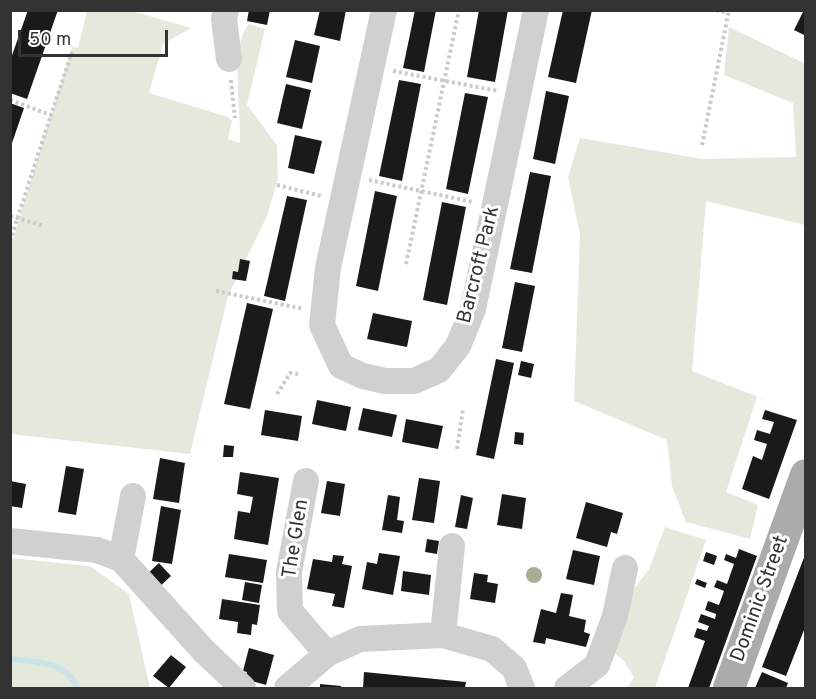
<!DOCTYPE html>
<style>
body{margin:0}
#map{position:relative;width:816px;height:699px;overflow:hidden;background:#fff;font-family:Overpass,sans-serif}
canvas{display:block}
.frame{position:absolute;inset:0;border:12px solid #333;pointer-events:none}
.scale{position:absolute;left:18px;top:30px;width:150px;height:27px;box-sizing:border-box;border:3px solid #333;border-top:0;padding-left:8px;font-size:18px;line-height:21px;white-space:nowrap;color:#333;-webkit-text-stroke:4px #fff;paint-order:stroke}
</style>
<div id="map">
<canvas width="816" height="699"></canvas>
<div class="frame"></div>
<div class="scale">50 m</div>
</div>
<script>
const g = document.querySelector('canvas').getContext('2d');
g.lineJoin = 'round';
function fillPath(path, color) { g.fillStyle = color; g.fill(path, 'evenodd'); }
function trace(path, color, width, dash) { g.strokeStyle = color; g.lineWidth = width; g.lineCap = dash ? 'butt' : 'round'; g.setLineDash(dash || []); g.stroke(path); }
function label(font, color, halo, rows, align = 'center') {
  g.font = font + ' Overpass,sans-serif'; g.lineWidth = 6; g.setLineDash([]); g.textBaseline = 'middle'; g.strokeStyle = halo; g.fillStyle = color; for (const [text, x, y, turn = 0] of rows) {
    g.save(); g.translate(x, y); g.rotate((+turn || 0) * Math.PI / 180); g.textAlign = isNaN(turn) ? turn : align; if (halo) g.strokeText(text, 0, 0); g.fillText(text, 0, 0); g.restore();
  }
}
fillPath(new Path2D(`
 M87,11H132L191,28L163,44L149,93L228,117L232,121L228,139L240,143C242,113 229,47 249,24L265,29L247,105L277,145L278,179L267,216L228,296L190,454L11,434V245L72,47L78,48Z
 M729,27L806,64L805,225L706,201L692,371L799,413L757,397L726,492L758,505L750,539L686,522L672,486L667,440L574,401L580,234L568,177L580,138L703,159L796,157L793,103L724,75Z
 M665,527L706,540L655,688H627L634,677L623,660L613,652L634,589L649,569Z
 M11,558L90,566L129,594L150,688H11Z`), '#e5e9dc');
trace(new Path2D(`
 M10,659C34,661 69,662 77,688`), '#cae3e9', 6);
fillPath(new Path2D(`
 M28,10H58L27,99L10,93V61Z
 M249,10H270L267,25L247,21Z
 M320,10H346L340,41L314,35Z
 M415,10H436L424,72L403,68Z
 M479,10H508L495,82L467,77Z
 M563,10H592L576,83L548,77Z
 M804,10H806V36L794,30Z
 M295,40L320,46L312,83L286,77Z
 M399,80L421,84L402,181L379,176Z
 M286,84L311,90L302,129L277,123Z
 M546,91L569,96L555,164L533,159Z
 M465,93L488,97L468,194L446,189Z
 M10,103L24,108L11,146H10Z
 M295,135L322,141L314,174L288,168Z
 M530,172L551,176L532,273L510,269Z
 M375,191L397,196L378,291L356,286Z
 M287,196L307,200L285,301L264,296Z
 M442,202L466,207L447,305L423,300Z
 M240,259L250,261L246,281L232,279L233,271L238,272Z
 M515,282L535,286L522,352L502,348Z
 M247,303L273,309L250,409L224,404Z
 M373,313L412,321L407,347L367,339Z
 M496,359L514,363L494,459L476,455Z
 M521,361L534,364L531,378L518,375Z
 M317,400L351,407L346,431L312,424Z
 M363,408L397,415L392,437L358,430Z
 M265,410L302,416L298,441L261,435Z
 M765,410L797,420L769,499L742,489L753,456L762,460L767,444L754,440L757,430L770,434L774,422L762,419Z
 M406,419L443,426L438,449L402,442Z
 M515,432L524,433L523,445L514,444Z
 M224,445L234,446L233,457H223Z
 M160,458L185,463L179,503L153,499Z
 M66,466L84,469L76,515L58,512Z
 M240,472L279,478L268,545L234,539L238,511L250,513L253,497L237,494Z
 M419,478L440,481L434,523L412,520Z
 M10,481L26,484L22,508L10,506Z
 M327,481L345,484L340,516L321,513Z
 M502,494L526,498L522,529L497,525Z
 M388,495L400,497L397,520L404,521L402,533L382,530Z
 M461,495L473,498L467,529L455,527Z
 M586,502L623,513L617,534L611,532L607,547L576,538Z
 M161,506L181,510L172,564L152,561Z
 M427,539L439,541L437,554L425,552Z
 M739,549L757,556L709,688H688L705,641L694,637L697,628L707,631L709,626L698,622L701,614L715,619L716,614L705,610L708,601L719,605L724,591L714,587L717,580L727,584L734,564L724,560L726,554L736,558Z
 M573,550L600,556L594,585L566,579Z
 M706,552L717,556L714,565L703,561Z
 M379,553L400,556L393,595L362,589L367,562L377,564Z
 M229,554L267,560L263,583L225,577Z
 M333,555L344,556L342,564L352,566L344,608L332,606L335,594L307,589L313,559L332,562Z
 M805,555L806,625L786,676L762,667Z
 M159,563L171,576L156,590L144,577Z
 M403,571L431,575L429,595L401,591Z
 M474,573L488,575L487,582L498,584L495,603L470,599Z
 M697,579L707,583L705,588L695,584Z
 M245,582L262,585L259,603L242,600Z
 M561,593L573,595L569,616L586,620L584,632L590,634L586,647L546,638L545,644L533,642L541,609L556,613Z
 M222,599L260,605L257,625L252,624L251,635L237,633L238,622L219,619Z
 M249,648L274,655L266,685L245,679L247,672L243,671Z
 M171,655L186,667L169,688L153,676Z
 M364,672L466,682L465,688H363Z
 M762,672L788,683L786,688H755Z
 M320,684L341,686V688H320Z`), '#1a1a1a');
trace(new Path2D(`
 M716,10L728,13
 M393,71L498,91
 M231,80L235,118
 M10,100L51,115L72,52
 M702,145L729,10
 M369,180L473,202
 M277,185L321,196
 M10,216L44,226
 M10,241L51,115
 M406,264L459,10
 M216,291L304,309
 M277,394L290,373L298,374
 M457,449L463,409`), '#cacaca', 4, [3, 3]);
trace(new Path2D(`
 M226,10L224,19L229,59
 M384,10L328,268L322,325L341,366L363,376L385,381H414L439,370L458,346L473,309L536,10
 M306,481L289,572L290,611L327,654
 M10,541L97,550L121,559L203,650L243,688
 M121,559L133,496
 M443,635L452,546
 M287,688L327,654L360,639L443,635L492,649L514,668L522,688
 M567,688L597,665L615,616L625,568`), '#d0d0d0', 26);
trace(new Path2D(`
 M729,688L806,475`), '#ababab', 32);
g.fillStyle = '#a6af96';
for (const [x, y] of [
 [534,575]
]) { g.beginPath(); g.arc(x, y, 8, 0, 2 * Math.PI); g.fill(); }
label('20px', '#333', '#fff', [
 ["Barcroft Park",480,265,-76],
 ["The Glen",297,539,-81],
 ["Dominic Street",761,599,-70]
]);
</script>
